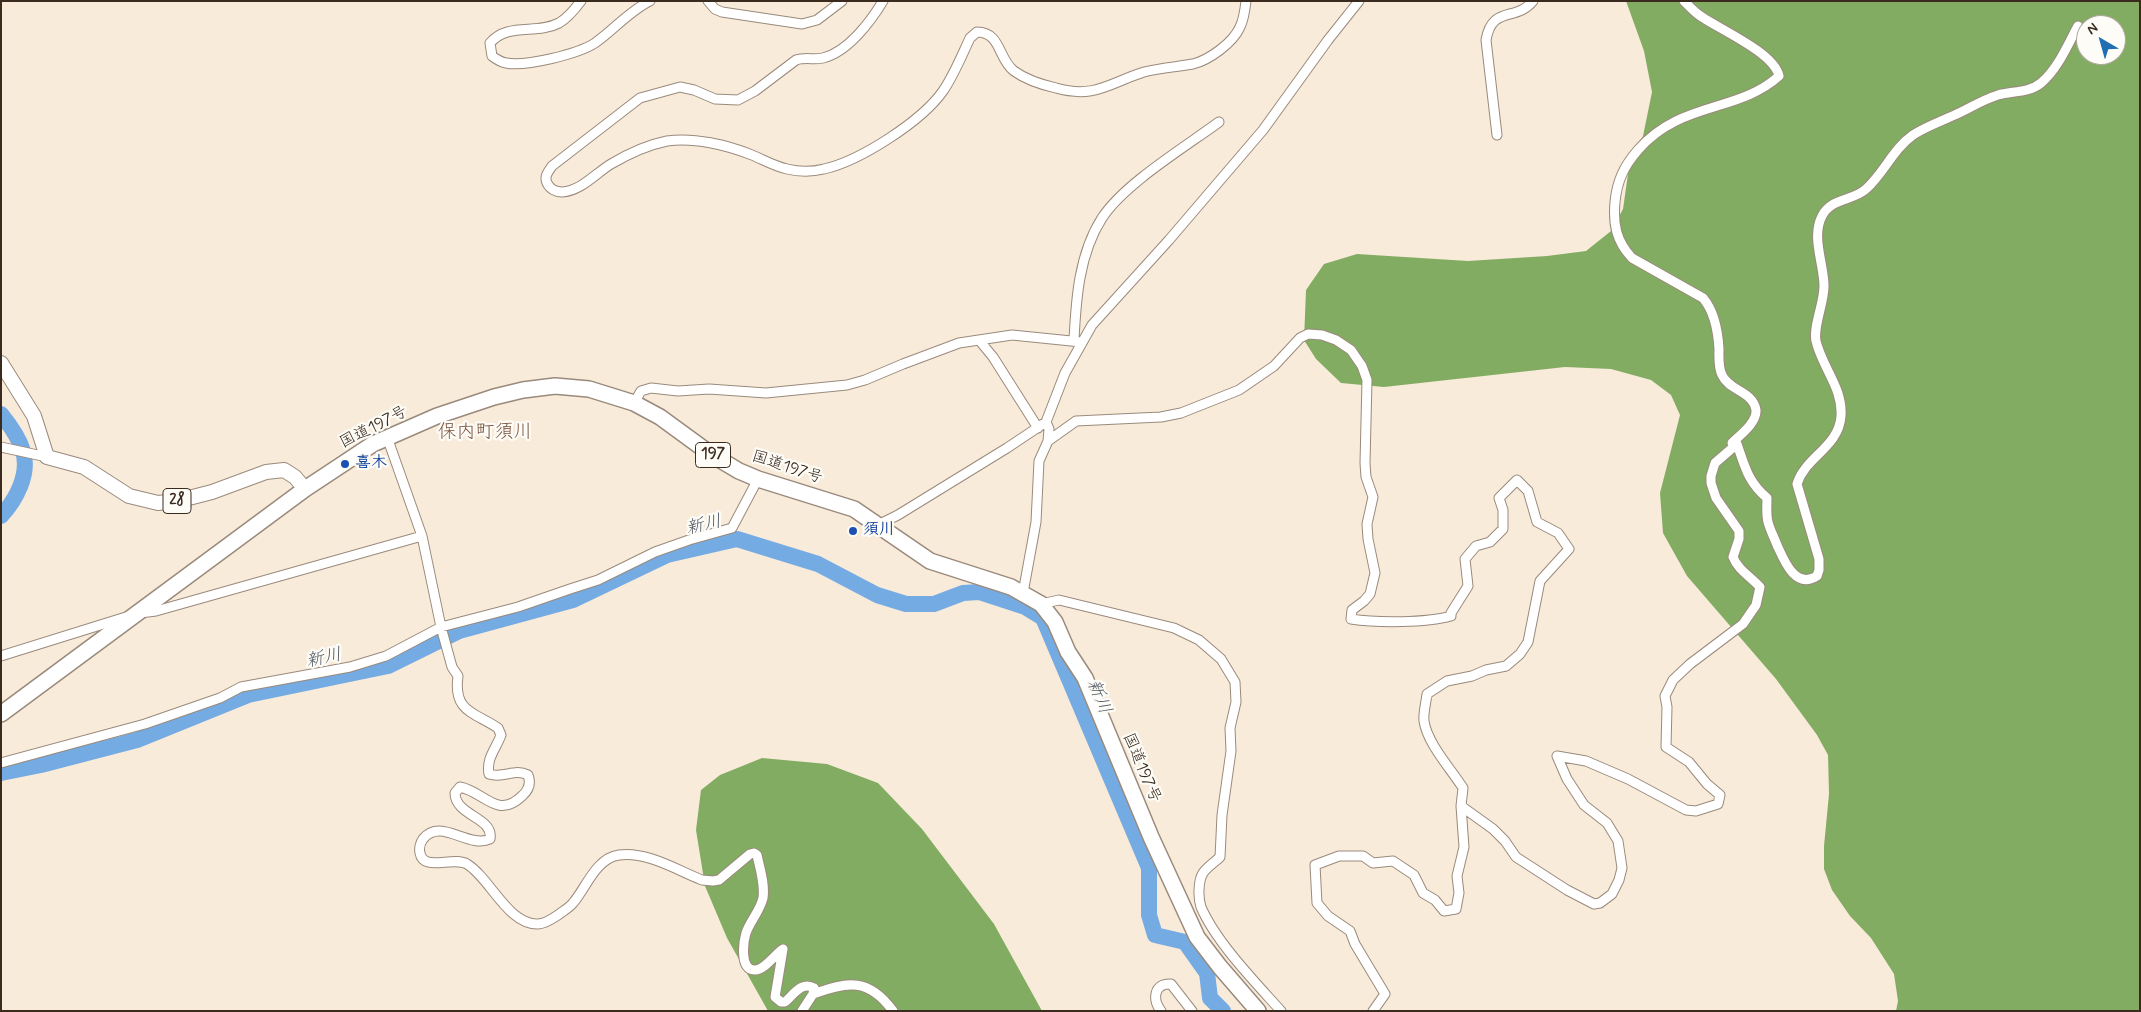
<!DOCTYPE html>
<meta charset="utf-8">
<style>
body{margin:0}
#map{position:relative;width:2141px;height:1012px;overflow:hidden;background:#f9ebda;font-family:Mynerve,sans-serif}
canvas{display:block}
.frame{position:absolute;inset:0;border:2px solid #3b2a1e;pointer-events:none}
.north{position:absolute;left:2076px;top:15px;width:50px;height:50px;box-sizing:border-box;background:#fdfcf7;border:1px solid #afa8a0;border-radius:50%;rotate:322deg;font-size:14px;font-weight:700;line-height:20px;text-align:center;color:#3b2a1e}
.north::after{content:'';display:block;margin:auto;width:18px;height:22px;background:#1f6fb2;clip-path:polygon(50% 0,100% 100%,50% 72%,0 100%)}
</style>
<div id="map">
<canvas width="2141" height="1012"></canvas>
<div class="frame"></div>
<div class="north">N</div>
</div>
<script>
const g = document.querySelector('canvas').getContext('2d');
g.lineJoin = 'round';
function fillPath(path, color) { g.fillStyle = color; g.fill(path, 'evenodd'); }
function trace(path, color, width, dash) { g.strokeStyle = color; g.lineWidth = width; g.lineCap = dash ? 'butt' : 'round'; g.setLineDash(dash || []); g.stroke(path); }
function label(font, color, halo, rows, align = 'center') {
  g.font = font + ' Mynerve,"Klee One",sans-serif'; g.lineWidth = 4.5; g.setLineDash([]); g.textBaseline = 'middle'; g.strokeStyle = halo; g.fillStyle = color; for (const [text, x, y, turn = 0] of rows) {
    g.save(); g.translate(x, y); g.rotate((+turn || 0) * Math.PI / 180); g.textAlign = isNaN(turn) ? turn : align; if (halo) g.strokeText(text, 0, 0); g.fillText(text, 0, 0); g.restore();
  }
}
fillPath(new Path2D(`
 M1626,1H2140V1011H1896L1898,1001L1894,974L1871,938L1850,916L1832,890L1824,869V846L1829,794L1828,755L1817,735L1776,679L1687,576L1663,533L1660,493L1680,415L1671,395L1651,380L1611,369L1565,367L1384,387L1341,383L1316,359L1304,340L1306,290L1324,264L1357,254L1468,261L1547,256L1586,251L1611,231L1623,209L1629,167L1643,136L1652,92L1644,51ZM2086,25H2116V55H2086Z
 M762,758L827,764L878,783L922,829L994,924L1042,1011H768L727,938L705,886L696,830L701,790L720,775Z`), '#83ac63');
trace(new Path2D(`
 M1,414C10,425 19,438 23,451C30,474 16,500 1,516
 M1,773L41,765L137,740L248,695L388,666L459,631L573,600L667,555L737,539L818,564L877,595L906,604H934L963,593L979,592L1025,607L1043,618L1149,868V915L1155,935L1185,942L1207,973L1210,998L1223,1011`), '#75abe3', 16);
const minor = new Path2D(`
 M581,1C575,9 568,18 559,23C536,35 508,22 490,43L492,56C496,59 500,62 506,63C525,67 578,54 595,43C614,30 629,11 650,1
 M708,1L715,9L722,12L802,24L817,20L842,1
 M883,1C871,21 848,52 823,58C814,60 805,57 796,60L755,91L738,100L715,99L694,90L680,87L640,98L552,166C548,172 544,176 547,183C550,189 556,192 562,192C581,191 596,173 611,164C628,154 647,145 667,141C694,137 727,145 752,155C764,160 774,166 787,169C799,172 812,172 824,169C860,161 922,121 943,91C954,75 962,55 970,38L977,32C1001,32 998,59 1014,71C1025,79 1043,85 1056,88C1095,99 1109,83 1144,72C1160,68 1176,67 1193,64C1209,60 1233,43 1240,27C1244,19 1245,10 1246,1
 M1684,1C1690,7 1695,13 1702,17C1721,30 1774,53 1779,76C1738,113 1680,101 1638,150C1624,166 1617,181 1615,202C1613,224 1616,241 1632,258L1703,298C1715,312 1718,332 1719,349C1719,358 1718,367 1722,375C1729,391 1753,391 1756,410C1757,423 1740,435 1732,443L1737,444C1745,467 1748,482 1767,498C1767,506 1766,515 1768,522C1770,530 1774,537 1777,545C1784,560 1795,590 1817,576L1819,570V559L1797,484C1805,457 1839,447 1841,416C1843,388 1822,367 1816,341C1813,326 1824,304 1824,286C1824,264 1811,237 1822,216C1831,198 1853,201 1866,189C1884,173 1893,149 1913,135C1928,125 1945,120 1961,112C1973,106 1985,99 1998,95C2012,91 2029,93 2041,83C2058,69 2068,44 2078,26
 M1497,135L1486,40C1492,5 1516,22 1533,1
 M979,340L993,357L1038,428
 M1074,340C1076,299 1079,254 1102,218C1124,184 1185,147 1219,122
 M634,403L641,391L651,388L678,391L709,389L766,393L847,385L865,380L903,364L959,343L1012,335L1081,342
 M387,437L422,536L441,627L452,667L458,676C453,712 474,712 498,728L501,735C496,749 486,758 489,774C504,779 514,768 528,775C531,783 529,790 522,796C497,820 485,792 460,787L455,793C455,816 494,817 490,839C468,849 441,817 423,839C420,843 419,849 420,853C423,872 453,856 467,864C490,878 508,925 538,924C545,924 552,919 558,915C563,911 569,908 573,903C586,888 596,858 619,855C646,851 677,870 702,880L713,881L719,880L750,854L754,853L757,855C760,869 765,884 763,898C760,911 750,921 746,933C743,943 740,971 755,970C765,970 775,954 783,949L775,997L781,1002H785C794,994 802,981 814,988L813,994L802,1011
 M1048,441L1076,421L1161,417L1181,413L1239,390L1274,366L1300,338L1308,334L1322,335L1336,340L1351,350L1362,366L1367,380L1365,463L1366,477L1373,497L1367,524L1368,539L1375,573L1370,594L1364,601L1352,610L1351,619C1377,623 1426,623 1451,616V613L1468,586L1465,559L1476,546L1490,542L1503,529V510L1499,498L1517,480L1528,491L1537,522L1558,533L1569,549L1540,581L1528,642L1520,654L1506,666L1486,670L1472,676L1447,681L1427,694C1426,703 1423,713 1424,721C1427,743 1451,769 1463,788L1461,806L1464,847L1457,876L1459,893L1456,909L1444,911L1435,900L1423,893L1414,875L1393,861L1373,863L1363,856H1339L1315,865L1317,903L1328,916L1350,931L1355,944L1385,994L1373,1011
 M1,447L47,457
 M876,526L898,515L1007,448L1046,422L1065,373L1092,325L1169,240L1263,130L1328,40L1359,1
 M1023,593L1036,522L1039,461L1048,441L1049,429L1046,422
 M1041,604L1059,600L1174,628L1199,640L1221,659L1235,682L1236,702L1230,728L1231,751L1222,815L1220,857C1215,862 1207,867 1203,873C1198,881 1198,898 1201,907C1216,942 1255,982 1281,1011
 M140,613L156,611L422,536
 M1,656L126,617
 M1,763L145,724L220,698L241,687L350,667L386,656L441,627L518,607L570,589L598,580L655,552L689,540L732,528L758,479
 M1461,806L1493,829L1505,841L1516,857L1567,890L1594,904L1600,903L1612,894L1619,880L1622,868L1618,841L1607,823L1584,805L1567,779L1557,756L1586,761L1628,779L1686,810L1696,811L1718,804L1720,795L1707,784L1689,762L1666,747L1667,707L1665,696L1673,680L1690,664L1743,624L1756,605L1760,587C1750,576 1738,570 1733,557L1739,539V531L1716,498L1711,483V476L1715,463L1737,444
 M813,994C848,981 869,978 893,1011
 M1161,1011C1152,999 1154,983 1171,984L1192,1011`);
const primary = new Path2D(`
 M1,363L34,416L47,457L84,467L129,496L158,503L177,501L212,492L266,472L284,470L295,477L305,489`);
const trunk = new Path2D(`
 M1,714L305,489L373,444L437,416L494,397L523,390L555,386L589,389L634,403L660,417L712,455L739,471L758,479L854,509L930,561L1011,587L1041,604L1055,622L1068,652L1085,678L1151,837L1197,937L1220,967L1258,1011`);
trace(minor, '#9a8a7c', 11);
trace(primary, '#9a8a7c', 16);
trace(trunk, '#9a8a7c', 18);
trace(minor, '#fff', 9);
trace(primary, '#fff', 14);
trace(trunk, '#fff', 15);
for (const [x, y, r, color] of [
 [345,464,5,"#1a4fb4"],
 [853,531,5,"#1a4fb4"]
]) { const dot = new Path2D(); dot.arc(x, y, r, 0, 2 * Math.PI); g.fillStyle = color; g.fill(dot); trace(dot, '#fdfcf7', 2); }
for (const [x, y, w] of [
 [713,455,35],
 [177,501,28]
]) { const box = new Path2D(); box.roundRect(x - w / 2, y - 12.5, w, 25, 4); g.fillStyle = '#fdfcf7'; g.fill(box); trace(box, '#3b2a1e', 1); }
label('bold 15px', '#3b2a1e', null, [
 ["197",713,455],
 ["28",177,501]
]);
label('16px', '#3b2a1e', '#fdfcf7', [
 ["国道197号",374,428,-27],
 ["国道197号",787,468,18],
 ["国道197号",1141,768,67]
]);
label('bold 16px', '#164399', '#fdfcf7', [
 ["喜木",355,464],
 ["須川",863,531]
], 'left');
label('italic 18px', '#4f5763', '#fdfcf7', [
 ["新川",704,526,-13],
 ["新川",324,659,-12],
 ["新川",1098,697,67]
]);
label('19px', '#7e5642', '#fdfcf7', [
 ["保内町須川",485,433]
]);
</script>
